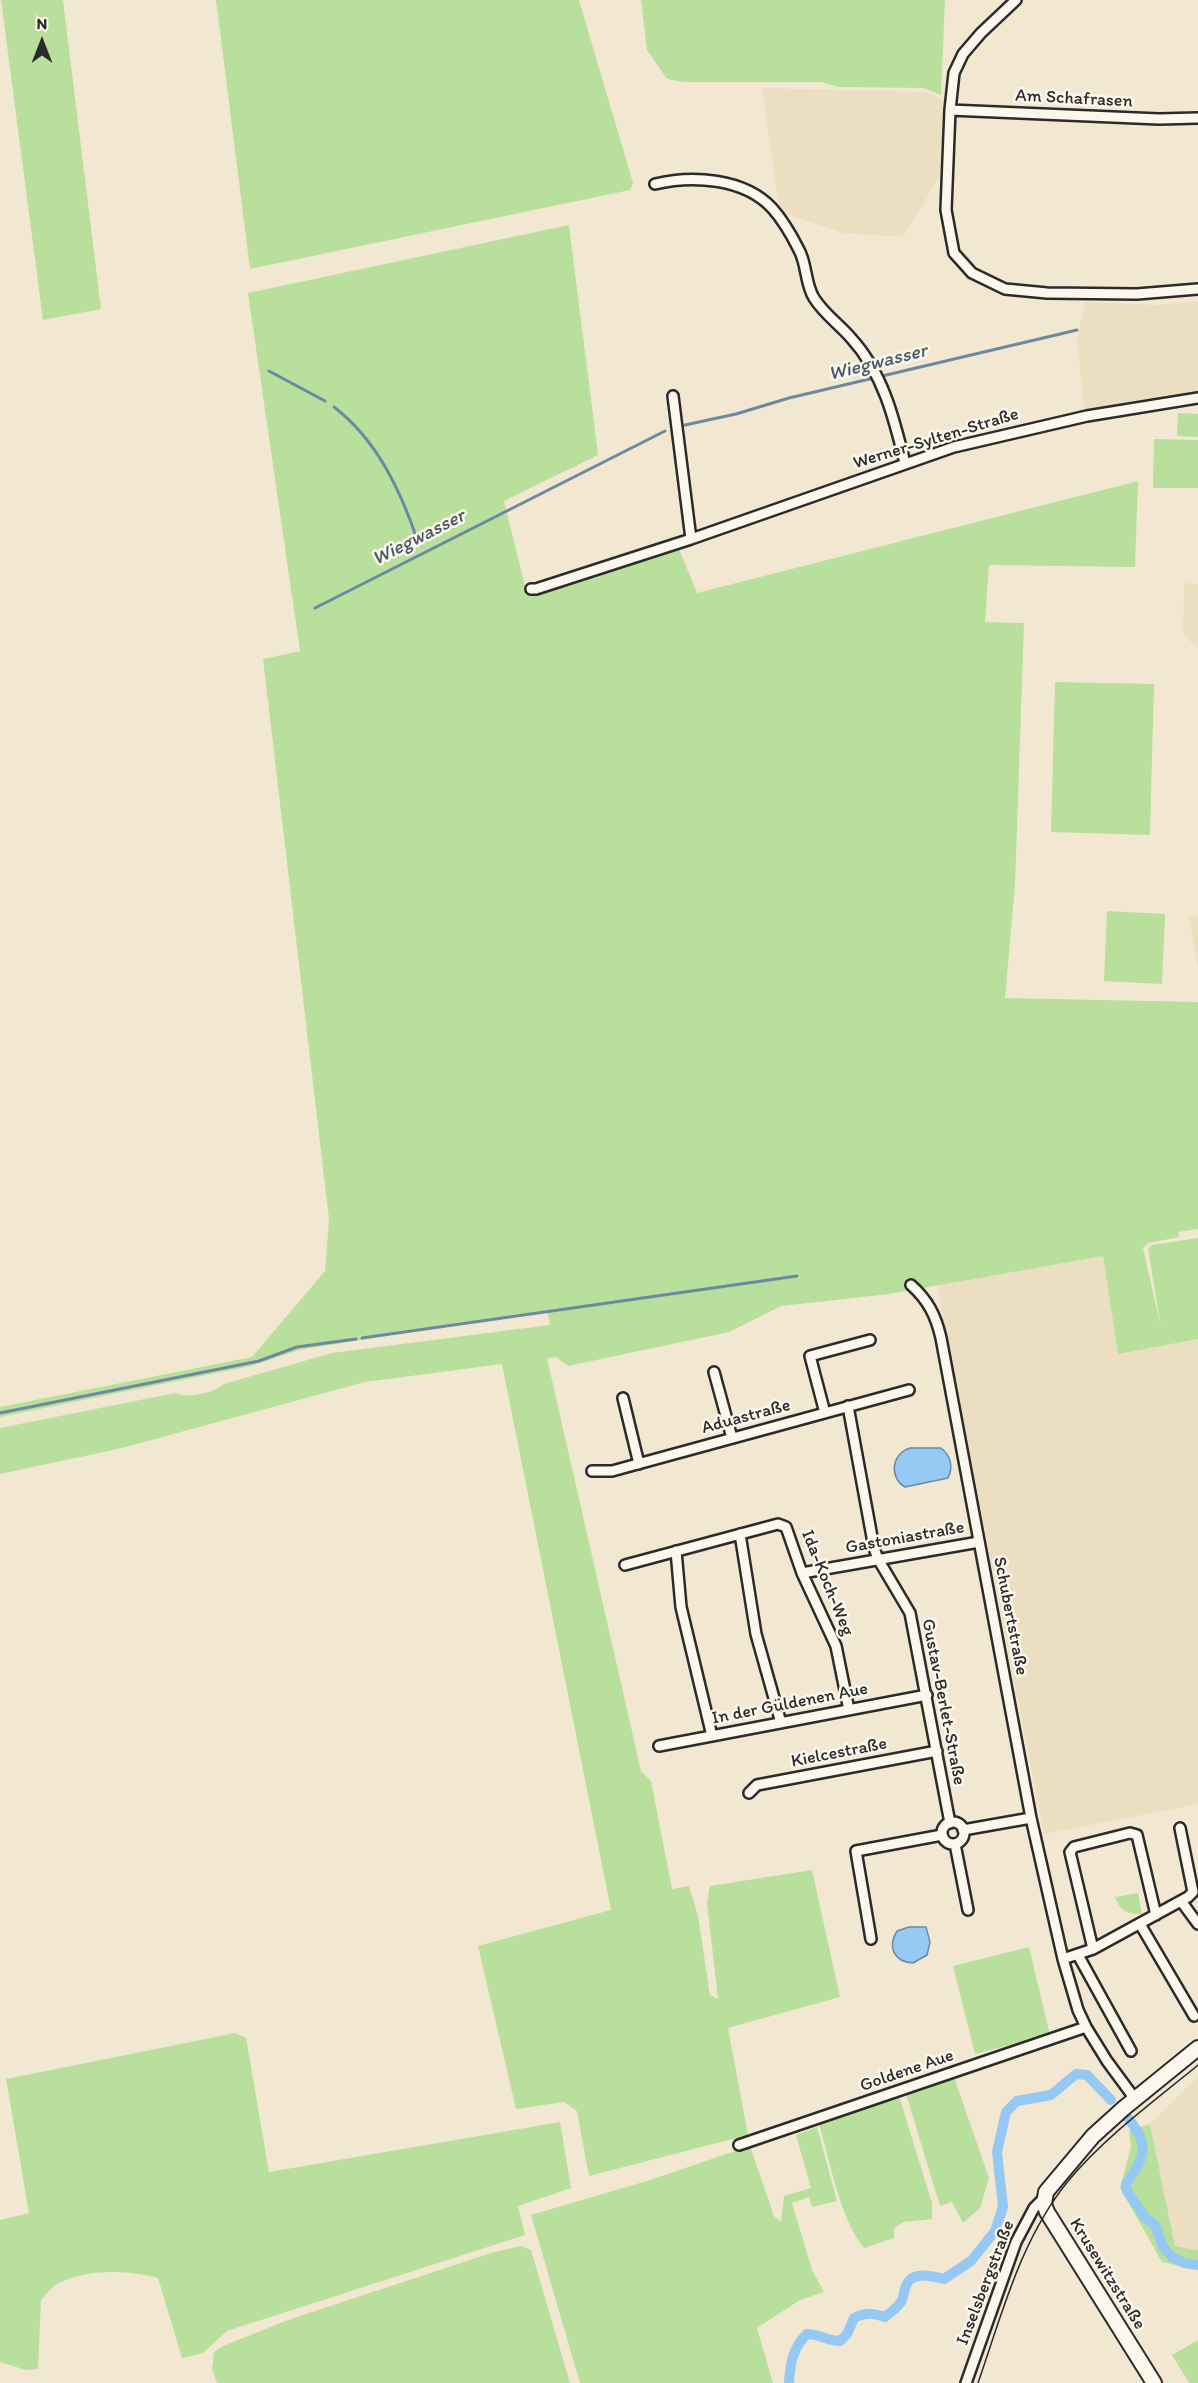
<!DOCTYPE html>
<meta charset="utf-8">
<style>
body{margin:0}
#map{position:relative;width:1198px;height:2383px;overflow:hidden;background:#f2e8d2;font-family:Itim,sans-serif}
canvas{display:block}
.north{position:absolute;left:12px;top:12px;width:60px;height:60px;-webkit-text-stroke:4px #fbf7ec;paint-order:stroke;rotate:0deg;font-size:16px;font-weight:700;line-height:24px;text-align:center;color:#2b2b2b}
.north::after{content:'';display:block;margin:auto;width:21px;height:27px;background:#2b2b2b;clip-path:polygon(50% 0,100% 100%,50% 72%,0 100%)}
</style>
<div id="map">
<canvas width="1198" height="2383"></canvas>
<div class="north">N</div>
</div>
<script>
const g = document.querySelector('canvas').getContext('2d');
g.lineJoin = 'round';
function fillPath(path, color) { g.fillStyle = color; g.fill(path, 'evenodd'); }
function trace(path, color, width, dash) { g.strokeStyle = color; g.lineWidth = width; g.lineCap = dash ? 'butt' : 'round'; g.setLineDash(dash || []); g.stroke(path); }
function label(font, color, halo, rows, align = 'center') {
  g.font = font + ' Itim,sans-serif'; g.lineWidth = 5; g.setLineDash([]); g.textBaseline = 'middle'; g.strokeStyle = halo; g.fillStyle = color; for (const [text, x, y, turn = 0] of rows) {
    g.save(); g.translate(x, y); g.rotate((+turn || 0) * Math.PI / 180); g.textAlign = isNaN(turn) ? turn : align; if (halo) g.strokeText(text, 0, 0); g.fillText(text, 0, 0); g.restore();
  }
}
fillPath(new Path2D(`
 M762,88L926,92L944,100L941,174L903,237L843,233L788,215L779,206Z
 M1198,301V393L1084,409L1077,340L1085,302L1157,305Z
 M1184,583L1198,584V649L1183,634Z
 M1198,915V969L1189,917Z
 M1103,1256L1118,1354L1198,1339V1804L1044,1834L937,1284Z
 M1198,2077V2250L1175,2246L1150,2124Z`), '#ecdec0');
fillPath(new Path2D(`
 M1,0H63L101,309L43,320Z
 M216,0H579L633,183L630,190L250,269Z
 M641,0H945L941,95L924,88L839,87L821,82H684L667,79L647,50Z
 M569,225L598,455L504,501L525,586L531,595L679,549L697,593L1138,481L1135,567L989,565L985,622L1024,623L1015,886L1005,998L1198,1002V1229L1178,1232L1180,1237L1148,1243L1143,1248L1161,1328L1148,1249L1152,1245L1198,1238V1339L1118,1354L1103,1256L889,1294L781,1306L729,1332L568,1366L556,1357L547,1358L641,1771L651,1781L672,1889L689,1886L698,1916L710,1995L718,1999L707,1903L710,1886L812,1870L840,1997L728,2028L748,2135L589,2176L577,2111L564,2102L516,2109L478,1946L611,1910L502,1364L365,1382L118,1449L0,1474V1428L175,1393C188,1399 213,1393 224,1384L332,1353L550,1325L547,1310L299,1350L251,1366L0,1417V1407L252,1357L325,1271L329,1219L263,659L300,651L248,293Z
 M1178,413L1198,414V437L1177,436Z
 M1154,439L1198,440V488H1153Z
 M1055,682L1154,684L1150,835L1051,832Z
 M1107,911L1165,914L1162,984L1104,981Z
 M1138,1893L1142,1914C1128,1914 1121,1912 1115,1897Z
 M1029,1947L1050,2035L975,2054L953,1966Z
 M235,2033L246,2038L269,2172L560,2122L571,2188L518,2206L525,2235L227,2331L203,2353L182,2358L158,2278C128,2270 87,2268 57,2284C51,2288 46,2295 41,2300L38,2369L26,2370L0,2362V2220L29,2213L6,2079Z
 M954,2077L989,2178L980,2208L963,2223L952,2202L940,2206L906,2094Z
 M899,2096L932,2203V2219L904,2222L894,2228V2238L864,2248C840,2219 830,2161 819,2124Z
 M1150,2124L1175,2246L1198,2250V2270L1162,2262L1120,2188L1131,2147L1129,2131Z
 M817,2127L837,2201L812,2207L809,2197L792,2203L812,2270L824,2292L800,2300L757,2328L773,2383H580L531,2215L650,2180L750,2146L774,2216L781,2222L784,2196L811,2188L796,2135Z
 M521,2246L531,2250L570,2383H217L212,2369L214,2352L223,2346L288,2320L494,2252Z
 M1198,2340V2383H1189L1172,2355Z`), '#b8e09c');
const water = new Path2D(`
 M910,1448H941C950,1455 954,1466 948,1478L905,1487C889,1478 891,1454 910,1448Z
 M909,1927H926L930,1942L927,1955L913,1963C894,1962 887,1947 897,1931Z`);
fillPath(water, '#95c8f2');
trace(water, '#6b89a2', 1.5);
trace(new Path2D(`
 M269,371L325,401
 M334,407C377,440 401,491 418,542
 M685,425L736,414L789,398L1077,330
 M315,608L665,431
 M362,1338L797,1276
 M0,1413L259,1361L297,1347L356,1339`), '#6b89a2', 3);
trace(new Path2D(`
 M1127,2117C1151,2146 1145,2156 1126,2184L1127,2191L1146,2219L1155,2225L1163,2247L1172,2257L1184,2263L1198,2265
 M789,2383C790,2364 793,2347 807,2334C819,2334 828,2341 840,2341L847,2334L854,2318C866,2312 873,2313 885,2317C891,2312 899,2307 902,2300C904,2295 904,2290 906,2286C912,2270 932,2276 944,2279L971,2261L995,2231L1003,2207L997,2152L1006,2112L1017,2101L1051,2095L1076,2074L1087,2075L1111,2100`), '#95c8f2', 10);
const street = new Path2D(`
 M1016,0L981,33L963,54L954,73L950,110L946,210L954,253L972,273L1005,289L1047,293L1137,294L1198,289
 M950,110L1159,119L1198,118
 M655,184C692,175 744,178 772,208C782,219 792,236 799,250C807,264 805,284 814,298C824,314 839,324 851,338C883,373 894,418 905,463
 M673,396L691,539
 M531,589H536L691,539L954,447L1087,416L1198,398
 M911,1285C928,1300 936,1316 941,1338L1031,1818L1063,1959L1078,2010L1086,2027L1107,2061L1135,2099
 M714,1372L732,1438
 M623,1398L639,1464
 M848,1406L874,1548L878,1559L910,1613L950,1823
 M825,1413L810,1356L870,1340
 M592,1471H612L909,1390
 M740,1534L756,1634L781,1723
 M676,1551L681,1607L712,1736
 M625,1565L778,1524L786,1527L802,1573L836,1646L849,1710
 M802,1573L979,1542
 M659,1746L927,1695
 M749,1793L757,1785L937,1751
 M942 1833a11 11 0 1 1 22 0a11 11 0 1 1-22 0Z
 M963,1830L1031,1818
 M955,1844L968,1910
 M1181,1901L1198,1924
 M1140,1924L1194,2016
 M871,1939L856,1851L942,1835
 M1093,1949L1070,1852L1074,1847L1130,1833L1137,1835L1156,1915
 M1078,1955L1131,2051
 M1063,1959L1093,1949L1188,1897L1193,1892L1180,1828
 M739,2145L1086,2027
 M966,2383L1016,2242L1034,2208L1044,2198`);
const secondary = new Path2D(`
 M1154,2383L1047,2212L1044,2204L1046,2192L1093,2136L1124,2108L1198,2048`);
trace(street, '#2b2b2b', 14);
trace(secondary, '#2b2b2b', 18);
trace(street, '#fbf7ec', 9);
trace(secondary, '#fbf7ec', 14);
trace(new Path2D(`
 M978,2383C1002,2314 1021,2238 1069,2180C1106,2136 1153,2102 1198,2065`), '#2b2b2b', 1.5);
label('18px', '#2b2b2b', '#fbf7ec', [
 ["Am Schafrasen",1074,99,3],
 ["Werner-Sylten-Straße",936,439,-17],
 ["Aduastraße",746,1417,-15],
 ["Gastoniastraße",905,1538,-10],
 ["Ida-Koch-Weg",827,1583,68],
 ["Schubertstraße",1010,1616,79],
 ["Gustav-Berlet-Straße",943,1702,79],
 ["In der Güldenen Aue",790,1704,-11],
 ["Kielcestraße",839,1753,-11],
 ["Goldene Aue",907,2071,-19],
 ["Krusewitzstraße",1107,2274,58],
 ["Inselsbergstraße",986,2283,-69]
]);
label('italic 20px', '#4b5a67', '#fbf7ec', [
 ["Wiegwasser",878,363,-14],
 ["Wiegwasser",419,538,-27]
]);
</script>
